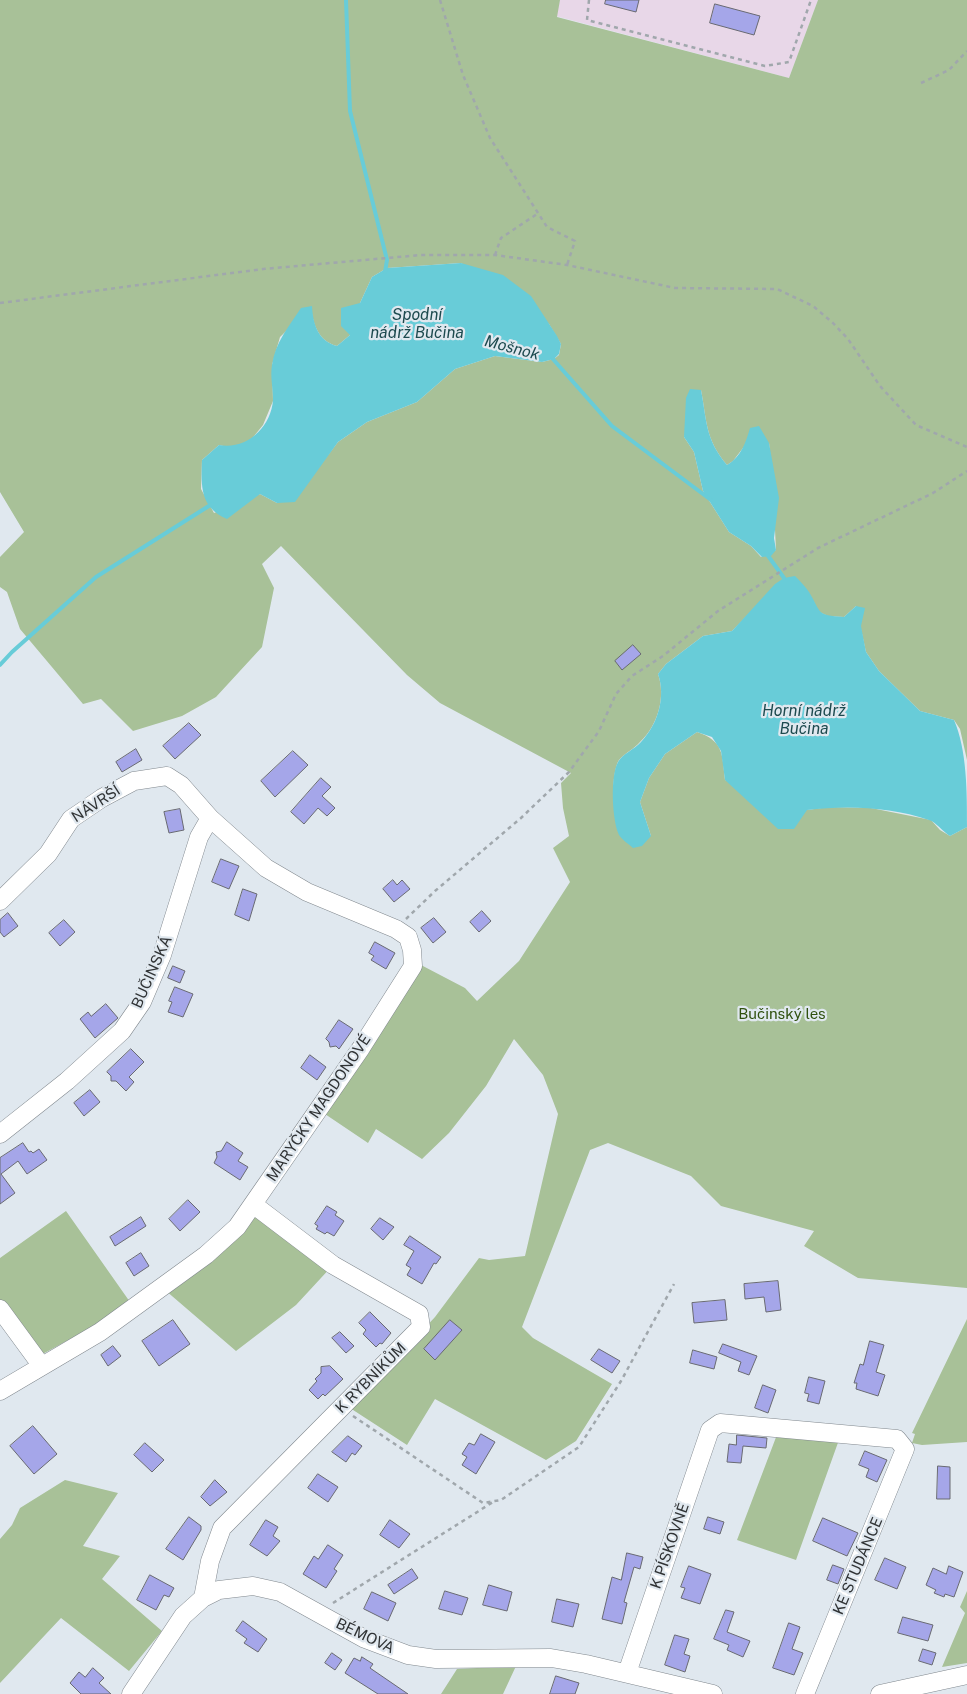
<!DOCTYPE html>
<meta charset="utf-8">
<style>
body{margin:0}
canvas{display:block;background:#e0e8ef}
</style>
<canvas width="967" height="1694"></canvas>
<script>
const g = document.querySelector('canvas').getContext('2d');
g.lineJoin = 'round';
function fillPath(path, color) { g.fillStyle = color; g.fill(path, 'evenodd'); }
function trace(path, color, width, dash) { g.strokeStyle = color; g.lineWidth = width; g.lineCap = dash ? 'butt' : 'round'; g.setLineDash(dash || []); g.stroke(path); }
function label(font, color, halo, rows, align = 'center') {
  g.font = font + ' "Public Sans",sans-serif'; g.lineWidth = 4.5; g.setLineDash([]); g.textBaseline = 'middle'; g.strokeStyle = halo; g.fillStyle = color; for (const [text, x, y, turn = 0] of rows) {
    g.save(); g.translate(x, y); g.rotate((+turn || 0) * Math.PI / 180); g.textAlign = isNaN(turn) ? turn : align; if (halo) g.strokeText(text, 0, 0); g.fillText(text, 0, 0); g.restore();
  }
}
fillPath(new Path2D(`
 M560,0H818L789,78L556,16Z`), '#e8d7e8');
fillPath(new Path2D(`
 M0,0H560L557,17L789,78L818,0H967V760L960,729L954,720L920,711L879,671L866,652L856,606L844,617L828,616L817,611L814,602L762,600L732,631L703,636L666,664L658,674C666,697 658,725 640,742C634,749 625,753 619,760C615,766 614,779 613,787L651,836L640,802L649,778L665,754L697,732C724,741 722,754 725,780L807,810L829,807L871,808L931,820L940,830L950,836L967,827V1288L858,1278L804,1246L814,1231L721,1206L691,1176L608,1143L590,1150L522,1327L533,1338L612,1384L576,1441L546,1460L435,1399L407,1445L350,1408L435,1317L479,1258L489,1260L525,1256L558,1114L543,1075L514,1039L486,1086L449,1133L422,1159L376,1129L368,1143L322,1112L421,965L465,988L477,1001L519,961L570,882L553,848L569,836L563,808L561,783L571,773L440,703L407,675L281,546L262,564L274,588L262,647L216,697L182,716L133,731L101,699L83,704L20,629L7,592L0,587V557L24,532L0,492ZM461,263L549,324L561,344L559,355L554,359L542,362L495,356L455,369L417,402L367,422L338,442L322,463L277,503L260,494L214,513L201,489L202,460L219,445L232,448L250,441L263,425L273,401L272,365L280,337L311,307C313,324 318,341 337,346L350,335L360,303L372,277L387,268ZM701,390C707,421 705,439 727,465L733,461L746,444L769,443L772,469L776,550L761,557L751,546L729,532L703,491L694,452L684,437Z
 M255,1210L333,1265L296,1305L236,1351L165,1290Z
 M66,1211L130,1302L94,1326L39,1356L0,1302V1258Z
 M967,1319V1442L922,1445L912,1443L915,1434L912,1433Z
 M778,1432L840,1437L796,1560L737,1540Z
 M65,1480L118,1493L83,1546L120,1556L102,1579L162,1631L129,1671L61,1618L0,1683V1539L12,1525L20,1508Z
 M967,1591V1663L942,1667L965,1613L960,1607Z
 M516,1666L503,1694H441L457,1669Z`), '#a8c198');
fillPath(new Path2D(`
 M461,263L503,275L531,296L557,336L561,344L559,354L554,359L542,362L495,356L455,369L417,402L367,422L338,442L295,502L277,503L260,494L227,519C200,507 201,487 202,460L219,445C246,450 271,428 273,400C273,388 270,376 272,365C275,343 289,326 301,308L312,306C313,324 318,341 337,346L350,335L341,326V308L360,303L372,277L387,268Z
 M690,389L701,390C707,421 705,439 727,465C741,457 746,442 750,428L759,426L769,443L779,498L774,538L776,550L771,556L762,557L751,546L729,532L703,491L694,452L684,437L686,398Z
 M795,576C800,581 805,586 809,592C822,613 815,615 844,617L856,606L865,608L861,626L866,652L879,671L920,711L954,720C967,750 967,792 967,827L950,836C943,832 936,822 929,820C891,807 847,805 807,810L794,829H778L725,780L721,751L712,737L697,732L665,754L649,778L640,802L651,836L642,846L633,848C629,844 622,840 619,835C612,820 610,776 618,762C622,754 635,749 641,742C658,724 666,697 658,674L666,664L703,636L732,631L775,584L784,578Z`), '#68ccd8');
trace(new Path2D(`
 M346,0L350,111L387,260L385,272
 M552,358L612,426L711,500
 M766,553L784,578
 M0,665L12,652L96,577L212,504`), '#68ccd8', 4);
const building = new Path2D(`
 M606,0H639L636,12L605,4Z
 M715,4L760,16L754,35L710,23Z
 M633,645L641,654L622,670L615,661Z
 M189,723L201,735L175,759L163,746Z
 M136,749L142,760L122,772L116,762Z
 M293,751L308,765L275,797L261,781Z
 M321,778L331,787L322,796L335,808L327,816L318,808L304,824L291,812Z
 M180,809L184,830L169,833L164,812Z
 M221,859L239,866L229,889L212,882Z
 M393,880L397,885L402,880L410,889L394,902L383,889Z
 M243,889L257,894L249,921L235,915Z
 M482,911L491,921L479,932L470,922Z
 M8,913L18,926L4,937L0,932V920Z
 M434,918L446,932L433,943L421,928Z
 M64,920L75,932L60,946L49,933Z
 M375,942L395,953L386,969L371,960L374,956L369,953Z
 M173,966L185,971L180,983L168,978Z
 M175,987L193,994L183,1017L168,1012L172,1002L169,1001Z
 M106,1004L118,1018L95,1038L80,1019L88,1012L91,1016Z
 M339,1020L353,1029L339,1049L336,1046L330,1047L329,1042L326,1039Z
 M131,1049L144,1062L129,1077L134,1082L126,1091L116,1081H111V1076L107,1072Z
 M310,1055L326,1067L317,1080L301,1068Z
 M90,1090L100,1102L84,1116L74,1103Z
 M227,1142L243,1153L238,1161L248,1167L240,1180L214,1163L217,1157L216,1152L221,1151Z
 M23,1143L29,1152L31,1151L33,1153L39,1149L47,1160L27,1174L18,1161L1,1174L15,1193L0,1204V1158Z
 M188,1200L200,1212L180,1231L169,1219Z
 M327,1206L337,1212L335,1215L344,1221L334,1236L327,1232L325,1234L316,1229L318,1226L315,1224Z
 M141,1217L146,1226L115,1246L110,1237Z
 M380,1218L394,1227L383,1240L371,1229Z
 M410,1236L441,1257L436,1264L434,1263L422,1284L407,1275L411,1268L406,1265L414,1251L404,1245Z
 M141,1253L149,1266L134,1276L126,1263Z
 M778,1281L781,1310L766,1312L764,1297L745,1299L744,1284Z
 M725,1300L727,1320L694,1323L692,1303Z
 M370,1312L391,1333L382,1344L380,1343L376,1347L363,1334L366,1330L359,1323Z
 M173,1320L190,1344L159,1366L142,1341Z
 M450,1320L462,1330L435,1360L424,1349Z
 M340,1332L354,1346L346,1353L332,1338Z
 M870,1341L884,1345L876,1372L885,1375L878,1396L856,1389L857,1383H854L860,1364L863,1365Z
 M723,1344L757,1356L749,1375L738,1371L741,1362L719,1353Z
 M113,1346L121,1356L108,1366L101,1355Z
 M599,1349L620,1361L612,1373L591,1360Z
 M693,1350L717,1357L714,1369L690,1363Z
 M330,1366L343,1379L325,1396L323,1394L318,1399L309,1390L317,1381L315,1379L321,1373V1367Z
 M809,1377L825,1381L819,1404L807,1401L809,1394L805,1393Z
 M763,1385L776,1390L768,1413L755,1408Z
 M33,1426L57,1454L34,1474L10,1446Z
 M481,1434L495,1442L476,1474L462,1465L467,1457L462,1454L469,1443L474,1445Z
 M737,1435L767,1438L766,1448L743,1446L741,1463L727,1462L729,1444L736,1445Z
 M348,1436L362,1446L355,1455L352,1453L346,1462L332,1452Z
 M145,1443L164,1460L152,1472L134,1455Z
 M865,1451L887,1460L877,1482L866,1477L869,1469L859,1465Z
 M938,1466L950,1467V1499H937Z
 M318,1474L338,1487L328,1502L308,1488Z
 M215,1480L227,1492L210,1506L201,1497Z
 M189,1517L201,1526V1530L183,1560L166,1549Z
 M708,1517L724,1522L720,1534L704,1529Z
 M823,1518L858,1533L847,1556L813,1541Z
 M266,1520L278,1527L273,1536L280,1541L267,1556L250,1545Z
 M390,1520L410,1534L399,1548L380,1535Z
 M328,1545L343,1555L334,1569L337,1571L326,1588L303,1574L314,1556L318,1559Z
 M627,1553L643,1557L640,1569L634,1567L624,1602L627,1603L622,1624L602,1619L612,1577L621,1580Z
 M885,1558L906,1567L897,1589L875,1580Z
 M833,1565L844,1569L838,1584L827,1580Z
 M689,1566L711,1574L700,1604L681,1598L685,1588L681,1587Z
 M949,1566L963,1572L954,1597L945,1594L944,1597L934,1593L936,1590L926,1585L933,1568L946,1574Z
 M412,1569L418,1578L394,1594L388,1585Z
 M150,1575L174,1588L169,1597L164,1595L156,1610L137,1600Z
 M489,1585L512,1592L507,1611L483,1605Z
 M445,1591L468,1598L462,1615L439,1609Z
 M372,1592L396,1603L388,1621L364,1609Z
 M557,1599L579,1604L573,1627L552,1622Z
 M726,1610L734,1612L727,1632L750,1641L743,1657L727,1650L729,1645L714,1639Z
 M903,1617L933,1625L928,1641L898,1633Z
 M243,1621L267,1639L258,1652L244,1643L247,1639L236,1631Z
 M789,1623L800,1627L792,1649L803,1653L794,1675L773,1668Z
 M675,1635L689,1639L684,1654L690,1656L685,1672L665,1665Z
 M923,1649L936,1653L932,1665L919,1661Z
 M332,1653L342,1660L335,1670L325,1663Z
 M362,1657L373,1664L370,1668L408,1694H378L345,1673L354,1658L360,1661Z
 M93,1668L104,1678L99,1683L111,1694H81L70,1683L79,1672L85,1677Z
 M556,1676L579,1683L575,1694H550Z`);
fillPath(building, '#a5a6e9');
trace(building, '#696a72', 1);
const minor = new Path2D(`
 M0,901L48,854L71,819L102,798L134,781L167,776L181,785L210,818L266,868L307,892L396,929L408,937L412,950L413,966L361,1048L237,1227L206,1255L100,1332L0,1391
 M0,1134L67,1081L122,1031L142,1002L162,955L199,837L210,818
 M0,1309L41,1365
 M203,1598L210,1561L222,1528L421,1327L419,1314L333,1265L254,1205
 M627,1673L710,1430L720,1423L897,1439L905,1449L805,1694
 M131,1694L183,1616L203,1598L219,1590L253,1586L280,1592L363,1638L408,1655L436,1659L551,1658L586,1664L713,1694
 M880,1694L967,1675`);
trace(minor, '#81888e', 19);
trace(new Path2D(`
 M440,0L463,75L490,138L547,227L575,241L567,265
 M589,0L587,20L765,66L789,62L811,0
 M921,83L949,70L967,51
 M495,255L501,238L537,214
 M0,303L263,269L421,255H495L567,265L675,288L777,289L813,306L833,323L848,339L880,386L916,425L967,447
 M406,919L435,891L521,818L569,772L599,731L616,694L632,676L663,656L718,611L818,548L933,493L967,471
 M353,1416L483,1503L501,1500L579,1447L621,1381L674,1284
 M333,1603L493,1502`), '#a0a7ac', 2.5, [4, 4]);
trace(minor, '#fff', 18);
label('15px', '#303335', '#e0e8ef', [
 ["NÁVRŠÍ",96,804,-33],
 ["BUČINSKÁ",152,972,-66],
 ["MARYČKY MAGDONOVÉ",319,1108,-56],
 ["K RYBNÍKŮM",371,1378,-45],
 ["K PÍSKOVNĚ",670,1546,-71],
 ["KE STUDÁNCE",858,1566,-67],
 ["BÉMOVA",365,1636,25]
]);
label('15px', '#30510f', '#e0e8ef', [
 ["Bučinský les",782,1014]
]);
label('italic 16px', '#1d4a4f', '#e0e8ef', [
 ["Spodní",417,315],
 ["nádrž Bučina",417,333],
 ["Mošnok",512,348,15],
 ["Horní nádrž",804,711],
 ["Bučina",804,729]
]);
</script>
